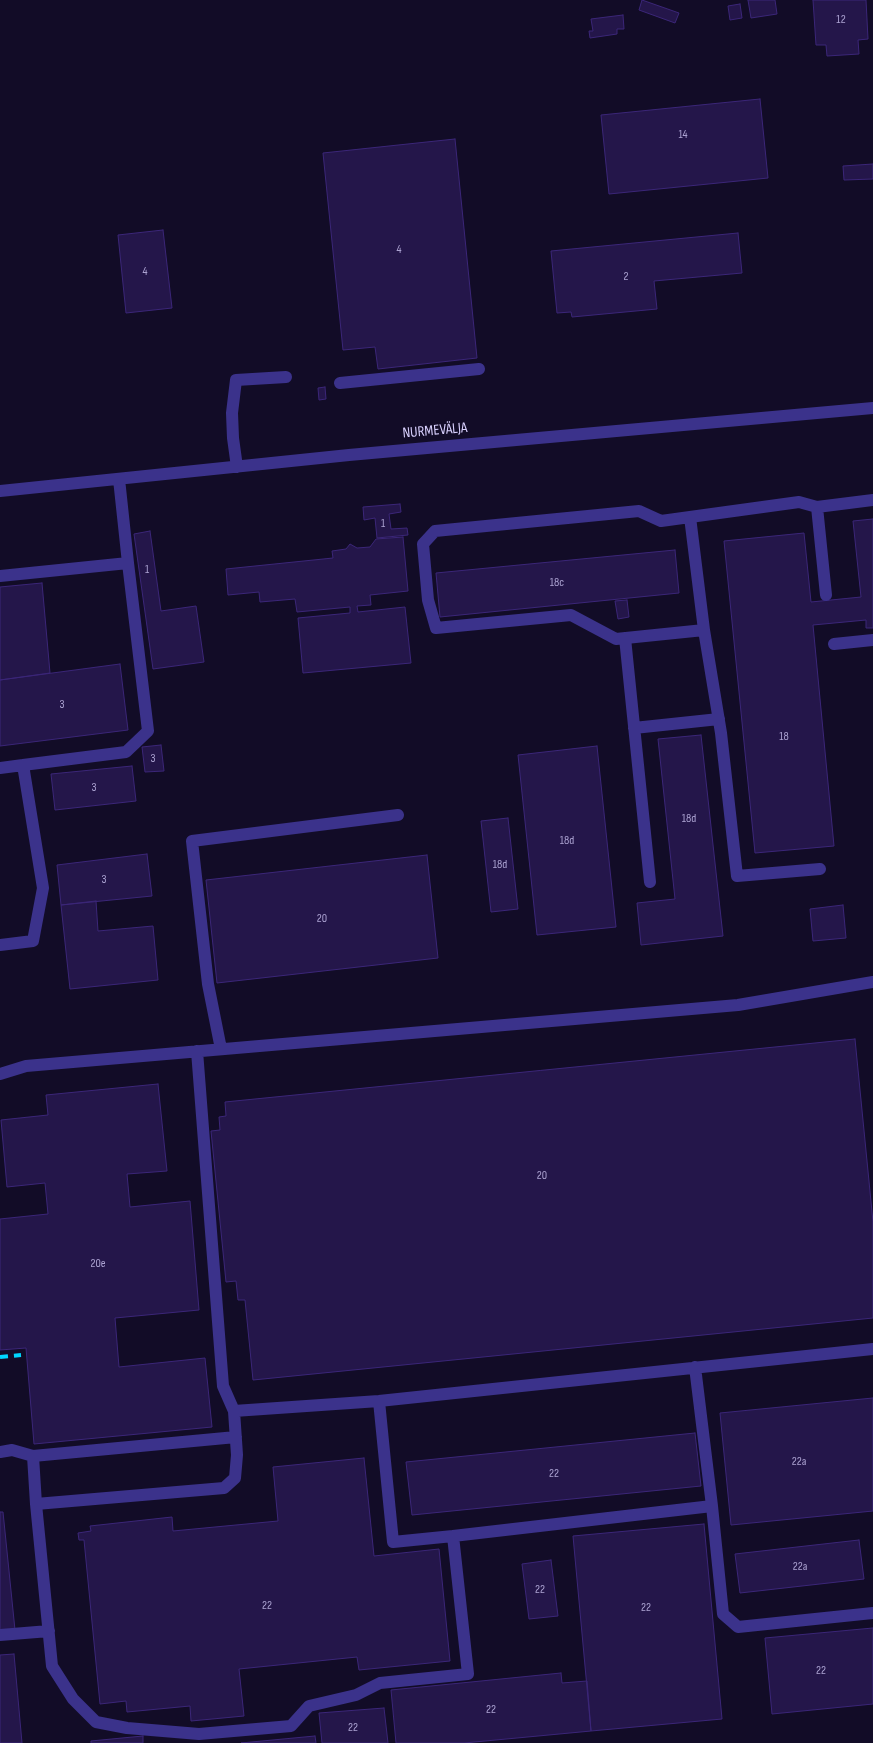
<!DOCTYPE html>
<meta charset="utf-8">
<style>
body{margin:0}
canvas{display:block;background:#120c27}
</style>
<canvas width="873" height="1743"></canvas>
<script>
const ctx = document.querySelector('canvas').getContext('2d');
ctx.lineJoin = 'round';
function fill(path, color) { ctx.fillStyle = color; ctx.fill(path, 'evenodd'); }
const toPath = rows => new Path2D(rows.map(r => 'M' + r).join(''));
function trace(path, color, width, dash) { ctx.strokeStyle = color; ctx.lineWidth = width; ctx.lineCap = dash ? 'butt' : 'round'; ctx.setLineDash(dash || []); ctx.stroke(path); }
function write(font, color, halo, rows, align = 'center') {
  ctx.font = font + ' "Sofia Sans Condensed",sans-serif'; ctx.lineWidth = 5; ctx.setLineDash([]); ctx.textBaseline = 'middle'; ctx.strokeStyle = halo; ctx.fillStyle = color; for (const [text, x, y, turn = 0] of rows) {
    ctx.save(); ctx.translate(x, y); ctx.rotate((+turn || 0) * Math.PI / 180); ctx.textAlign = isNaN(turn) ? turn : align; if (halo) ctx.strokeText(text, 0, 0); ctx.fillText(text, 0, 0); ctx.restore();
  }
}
const building = toPath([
 [642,0,679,13,675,23,639,10,642,0],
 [748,0,775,0,777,14,751,18,748,0],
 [813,0,866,0,868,39,858,40,859,54,827,56,826,45,816,45,813,0],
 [740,4,742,18,730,20,728,6,740,4],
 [623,15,624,29,617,29,617,34,590,38,589,31,593,31,591,19,623,15],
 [760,99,768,178,609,194,601,115,760,99],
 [455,139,477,358,378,369,375,347,343,350,323,153,455,139],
 [873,164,873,179,844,180,843,166,873,164],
 [163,230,172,308,126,313,118,235,163,230],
 [738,233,742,273,654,281,657,309,572,317,571,312,557,313,551,251,738,233],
 [325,387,326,399,319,400,318,388,325,387],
 [400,504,401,512,389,514,391,529,407,528,408,535,377,538,375,518,364,520,363,507,400,504],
 [873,519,873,628,866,628,866,620,813,625,834,846,755,853,724,541,804,533,811,602,861,597,853,521,873,519],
 [150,531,161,611,196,606,204,662,153,669,134,534,150,531],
 [403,537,408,591,370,595,371,605,357,606,358,612,405,607,411,663,303,673,298,618,350,613,350,607,297,612,295,599,260,602,259,592,228,595,226,569,333,558,332,551,346,549,350,544,357,548,370,547,376,539,403,537],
 [675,550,679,593,440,617,436,573,675,550],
 [42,583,50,673,0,680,0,587,42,583],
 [627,600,629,617,618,619,615,601,627,600],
 [120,664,128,730,0,746,0,680,120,664],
 [701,735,723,936,641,945,637,903,675,899,658,739,701,735],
 [161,745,164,771,145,772,142,747,161,745],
 [597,746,616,927,537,935,518,755,597,746],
 [132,766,136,801,55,810,51,774,132,766],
 [508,818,518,909,491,912,481,821,508,818],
 [147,854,152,896,61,905,57,865,147,854],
 [427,855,438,958,217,983,206,880,427,855],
 [96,901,98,931,153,926,158,980,70,989,61,905,96,901],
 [843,905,846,938,813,941,810,909,843,905],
 [855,1039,873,1222,873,1318,253,1380,245,1300,238,1300,236,1281,226,1282,211,1131,220,1130,219,1117,226,1116,225,1102,855,1039],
 [158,1084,167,1171,127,1174,130,1207,190,1201,199,1310,115,1318,119,1367,205,1358,212,1427,34,1444,26,1348,0,1350,0,1219,48,1214,45,1183,7,1187,1,1120,48,1115,46,1095,158,1084],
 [873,1398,873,1511,731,1525,720,1413,873,1398],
 [695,1433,701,1486,412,1515,406,1462,695,1433],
 [364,1458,374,1556,439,1549,450,1661,359,1670,357,1657,239,1669,244,1716,191,1721,190,1706,127,1712,126,1701,100,1704,84,1540,79,1540,78,1533,91,1531,90,1526,172,1517,173,1531,278,1521,273,1467,364,1458],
 [0,1512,3,1512,15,1630,0,1632,0,1512],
 [704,1524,722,1719,591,1731,573,1536,704,1524],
 [859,1540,864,1579,740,1593,735,1554,859,1540],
 [551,1560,558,1616,529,1619,522,1564,551,1560],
 [873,1628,873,1704,772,1714,765,1638,873,1628],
 [14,1654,22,1743,0,1743,0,1655,14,1654],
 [561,1673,562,1683,587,1681,591,1731,464,1743,396,1743,391,1690,561,1673],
 [384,1708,388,1743,322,1743,319,1713,384,1708],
 [143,1736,143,1743,91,1743,91,1741,143,1736],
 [315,1736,316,1743,241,1743,315,1736]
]);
const minor = toPath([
 [340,383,479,369],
 [237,467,233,438,232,413,236,380,286,377],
 [0,491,349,455,873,408],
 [690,517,704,630,616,639,571,615,436,628,428,600,423,544,435,531,639,511,661,521,690,517,799,502,817,507],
 [0,576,128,563,119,479],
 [826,595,817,507,873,500],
 [704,630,721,733,737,876,820,869],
 [625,638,650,882],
 [834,644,873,640],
 [634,728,719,719],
 [0,768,23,765],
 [0,945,33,941,43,888,23,765,126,752,148,731,128,563],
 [221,1049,208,984,192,841,398,815],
 [197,1051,223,1386,234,1411],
 [0,1074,26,1066,738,1005,873,982],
 [695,1367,712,1506],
 [379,1401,393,1542,453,1536,468,1674,380,1683,356,1695,309,1706,291,1726,199,1734,127,1728,96,1722,73,1699,52,1666,36,1504,224,1488,235,1478,237,1455,234,1411,379,1401,873,1349],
 [0,1452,12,1450,33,1456],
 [36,1504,33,1456,236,1437],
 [453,1536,712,1506,723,1614,738,1627,873,1613],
 [0,1635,49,1631]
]);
const rail = toPath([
 [0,1357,21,1355]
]);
const numberNames = [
 ["12",841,20],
 ["14",683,135],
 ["4",399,250],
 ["4",145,272],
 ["2",626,277],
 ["1",383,524],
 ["1",147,570],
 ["18c",557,583],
 ["3",62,705],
 ["18",784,737],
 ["3",153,759],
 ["3",94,788],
 ["18d",689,819],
 ["18d",567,841],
 ["18d",500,865],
 ["3",104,880],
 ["20",322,919],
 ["20",542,1176],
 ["20e",98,1264],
 ["22a",799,1462],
 ["22",554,1474],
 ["22a",800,1567],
 ["22",540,1590],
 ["22",267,1606],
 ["22",646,1608],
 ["22",821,1671],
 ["22",491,1710],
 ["22",353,1728]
];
const streetNames = [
 ["NURMEVÄLJA",435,431,-5]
];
fill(building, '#24164a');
trace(building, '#3b2678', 1);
trace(minor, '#3b328b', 12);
trace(rail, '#00d6fd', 4, [8, 6]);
write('12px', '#aca3d2', null, numberNames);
write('15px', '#dad2ff', '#120c27', streetNames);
</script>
